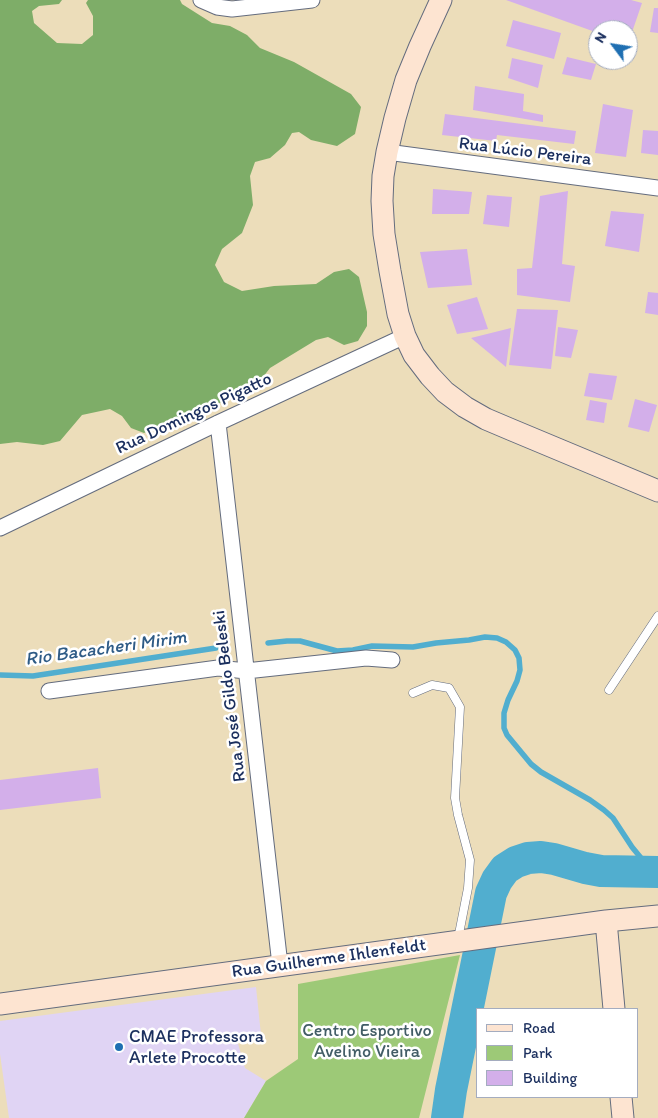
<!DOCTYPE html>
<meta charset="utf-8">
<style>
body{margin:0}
#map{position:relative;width:658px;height:1118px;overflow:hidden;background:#ecddba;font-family:Itim,sans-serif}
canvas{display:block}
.legend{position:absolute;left:476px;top:1008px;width:162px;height:90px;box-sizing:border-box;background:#fff;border:1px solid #a4acbf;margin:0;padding:6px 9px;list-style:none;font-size:15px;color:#1b2f5e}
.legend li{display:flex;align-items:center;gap:10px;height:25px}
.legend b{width:25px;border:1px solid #a4acbf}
.north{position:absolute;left:588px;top:20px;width:50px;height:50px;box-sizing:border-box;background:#fff;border:1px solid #a4acbf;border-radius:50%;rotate:301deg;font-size:14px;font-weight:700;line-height:20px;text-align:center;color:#1b2f5e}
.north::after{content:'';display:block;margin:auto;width:18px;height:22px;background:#1f6fb2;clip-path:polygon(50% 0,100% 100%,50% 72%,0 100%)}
</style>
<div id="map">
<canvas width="658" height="1118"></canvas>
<ul class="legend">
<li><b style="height:6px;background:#fde4d1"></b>Road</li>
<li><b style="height:14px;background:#9dc977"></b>Park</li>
<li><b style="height:14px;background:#d3afea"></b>Building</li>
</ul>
<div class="north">N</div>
</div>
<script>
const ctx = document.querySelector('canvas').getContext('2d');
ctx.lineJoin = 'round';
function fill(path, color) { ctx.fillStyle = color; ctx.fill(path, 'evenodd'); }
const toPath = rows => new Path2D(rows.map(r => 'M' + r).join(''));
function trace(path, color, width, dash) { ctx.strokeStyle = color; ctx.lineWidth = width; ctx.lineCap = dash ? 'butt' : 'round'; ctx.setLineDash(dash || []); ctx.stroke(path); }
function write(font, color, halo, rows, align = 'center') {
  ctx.font = font + ' Itim,sans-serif'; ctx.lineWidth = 5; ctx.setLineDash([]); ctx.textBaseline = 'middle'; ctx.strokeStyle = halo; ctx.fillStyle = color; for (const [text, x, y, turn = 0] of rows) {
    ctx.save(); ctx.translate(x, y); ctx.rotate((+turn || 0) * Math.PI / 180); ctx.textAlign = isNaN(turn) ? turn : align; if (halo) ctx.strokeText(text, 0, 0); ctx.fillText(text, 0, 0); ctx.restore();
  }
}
const built = toPath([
 [256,987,261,1035,237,1040,245,1068,266,1081,244,1118,9,1118,0,1054,0,1021]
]);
const green = toPath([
 [460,955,419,1118,244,1118,266,1081,298,1059,298,984]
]);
const forest = toPath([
 [0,0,62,0,59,4,39,6,32,11,34,23,57,43,82,44,93,35,93,16,86,3,88,0,180,0,182,4,212,23,230,26,247,35,260,48,294,62,351,94,361,107,355,134,337,146,311,140,299,132,292,133,285,145,270,158,255,162,250,176,253,205,242,233,222,249,215,265,224,282,242,291,274,286,316,284,334,272,349,269,359,277,367,312,367,326,358,341,344,345,328,337,316,340,270,368,256,386,207,409,170,421,144,433,131,428,122,416,110,409,82,415,60,441,43,445,17,442,0,444]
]);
const stream = toPath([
 [268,643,287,641,300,641,337,651,353,650,372,646,413,647,436,643,469,640,485,637,497,638,506,642,515,650,519,658,520,670,517,681,508,700,504,713,504,728,507,735,531,764,541,772,590,800,604,810,613,818,632,847,641,858,658,871],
 [0,675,33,676,216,648]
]);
const river = toPath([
 [447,1118,451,1090,491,893,497,880,505,869,516,862,528,858,541,857,554,859,585,868,601,871,658,872]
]);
const building = toPath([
 [506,0,631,0,642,3,628,44,628,30,598,30,598,33],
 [654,8,658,8,658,33,650,32],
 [513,20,561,33,554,59,506,46],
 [567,57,596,64,591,80,562,74],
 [512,58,543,65,538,88,508,78],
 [475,86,524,94,523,111,543,115,543,122,473,110],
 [603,104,633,110,626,157,595,153],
 [445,114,576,131,574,144,497,135,496,141,442,135],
 [643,130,658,131,658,155,641,153],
 [433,189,472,192,469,214,432,214],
 [568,191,562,264,575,266,570,302,517,295,517,269,532,268,540,196],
 [487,195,512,197,509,227,483,224],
 [611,211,644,214,639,252,605,246],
 [467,249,472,285,428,288,420,252],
 [648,292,658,293,658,315,645,313],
 [477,297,488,329,457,334,447,305],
 [517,309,558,310,551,369,509,365],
 [558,327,578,330,571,358,555,356],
 [511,328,506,367,471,338],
 [589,373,617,376,612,400,584,396],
 [635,399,657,405,649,432,628,427],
 [590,400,607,403,604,423,586,420],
 [98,768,101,798,0,810,0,780]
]);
const lane = toPath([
 [609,690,658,616],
 [413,693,432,685,449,688,460,707,455,798,458,815,470,860,468,888,458,939]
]);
const street = toPath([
 [201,0,217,7,232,9,312,0],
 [387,152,658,188],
 [218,423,280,965],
 [0,528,218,423,405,336],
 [49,691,218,668,246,671,366,658,392,660]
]);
const secondary = toPath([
 [441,0,420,46,406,80,395,118,387,152,383,176,382,201,384,234,390,271,398,314,405,336,414,355,430,376,445,392,465,407,486,419,512,430,658,491],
 [606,921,614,1009],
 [0,1004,606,921,658,916],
 [621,1097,623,1118]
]);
const markers = [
 [119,1047,5,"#1f6fb2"]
];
const streetNames = [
 ["Rua Lúcio Pereira",525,152,7],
 ["Rua Domingos Pigatto",194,414,-25],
 ["Rua José Gildo Beleski",230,696,-97],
 ["Rua Guilherme Ihlenfeldt",329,959,-8]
];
const parkNames = [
 ["Centro Esportivo",367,1031],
 ["Avelino Vieira",367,1052]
];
const poiNames = [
 ["CMAE Professora",129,1037],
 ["Arlete Procotte",129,1058]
];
const waterNames = [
 ["Rio Bacacheri Mirim",106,649,-8]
];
fill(built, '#e0d4f4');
fill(green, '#9dc977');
fill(forest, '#7ead68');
trace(stream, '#51aecf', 5.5);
trace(river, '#51aecf', 32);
fill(building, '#d3afea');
trace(lane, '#646c7e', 9);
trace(street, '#646c7e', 17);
trace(secondary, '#646c7e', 23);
trace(lane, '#fff', 8);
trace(street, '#fff', 15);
trace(secondary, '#fde4d1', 21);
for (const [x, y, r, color] of markers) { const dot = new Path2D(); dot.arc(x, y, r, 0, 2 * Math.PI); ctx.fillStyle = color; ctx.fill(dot); trace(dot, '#fff', 2); }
write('18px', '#1b2f5e', '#fff', streetNames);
write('18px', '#425d66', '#fff', parkNames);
write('18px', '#1b2f5e', '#fff', poiNames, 'left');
write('italic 19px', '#2e5b86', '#fff', waterNames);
</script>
